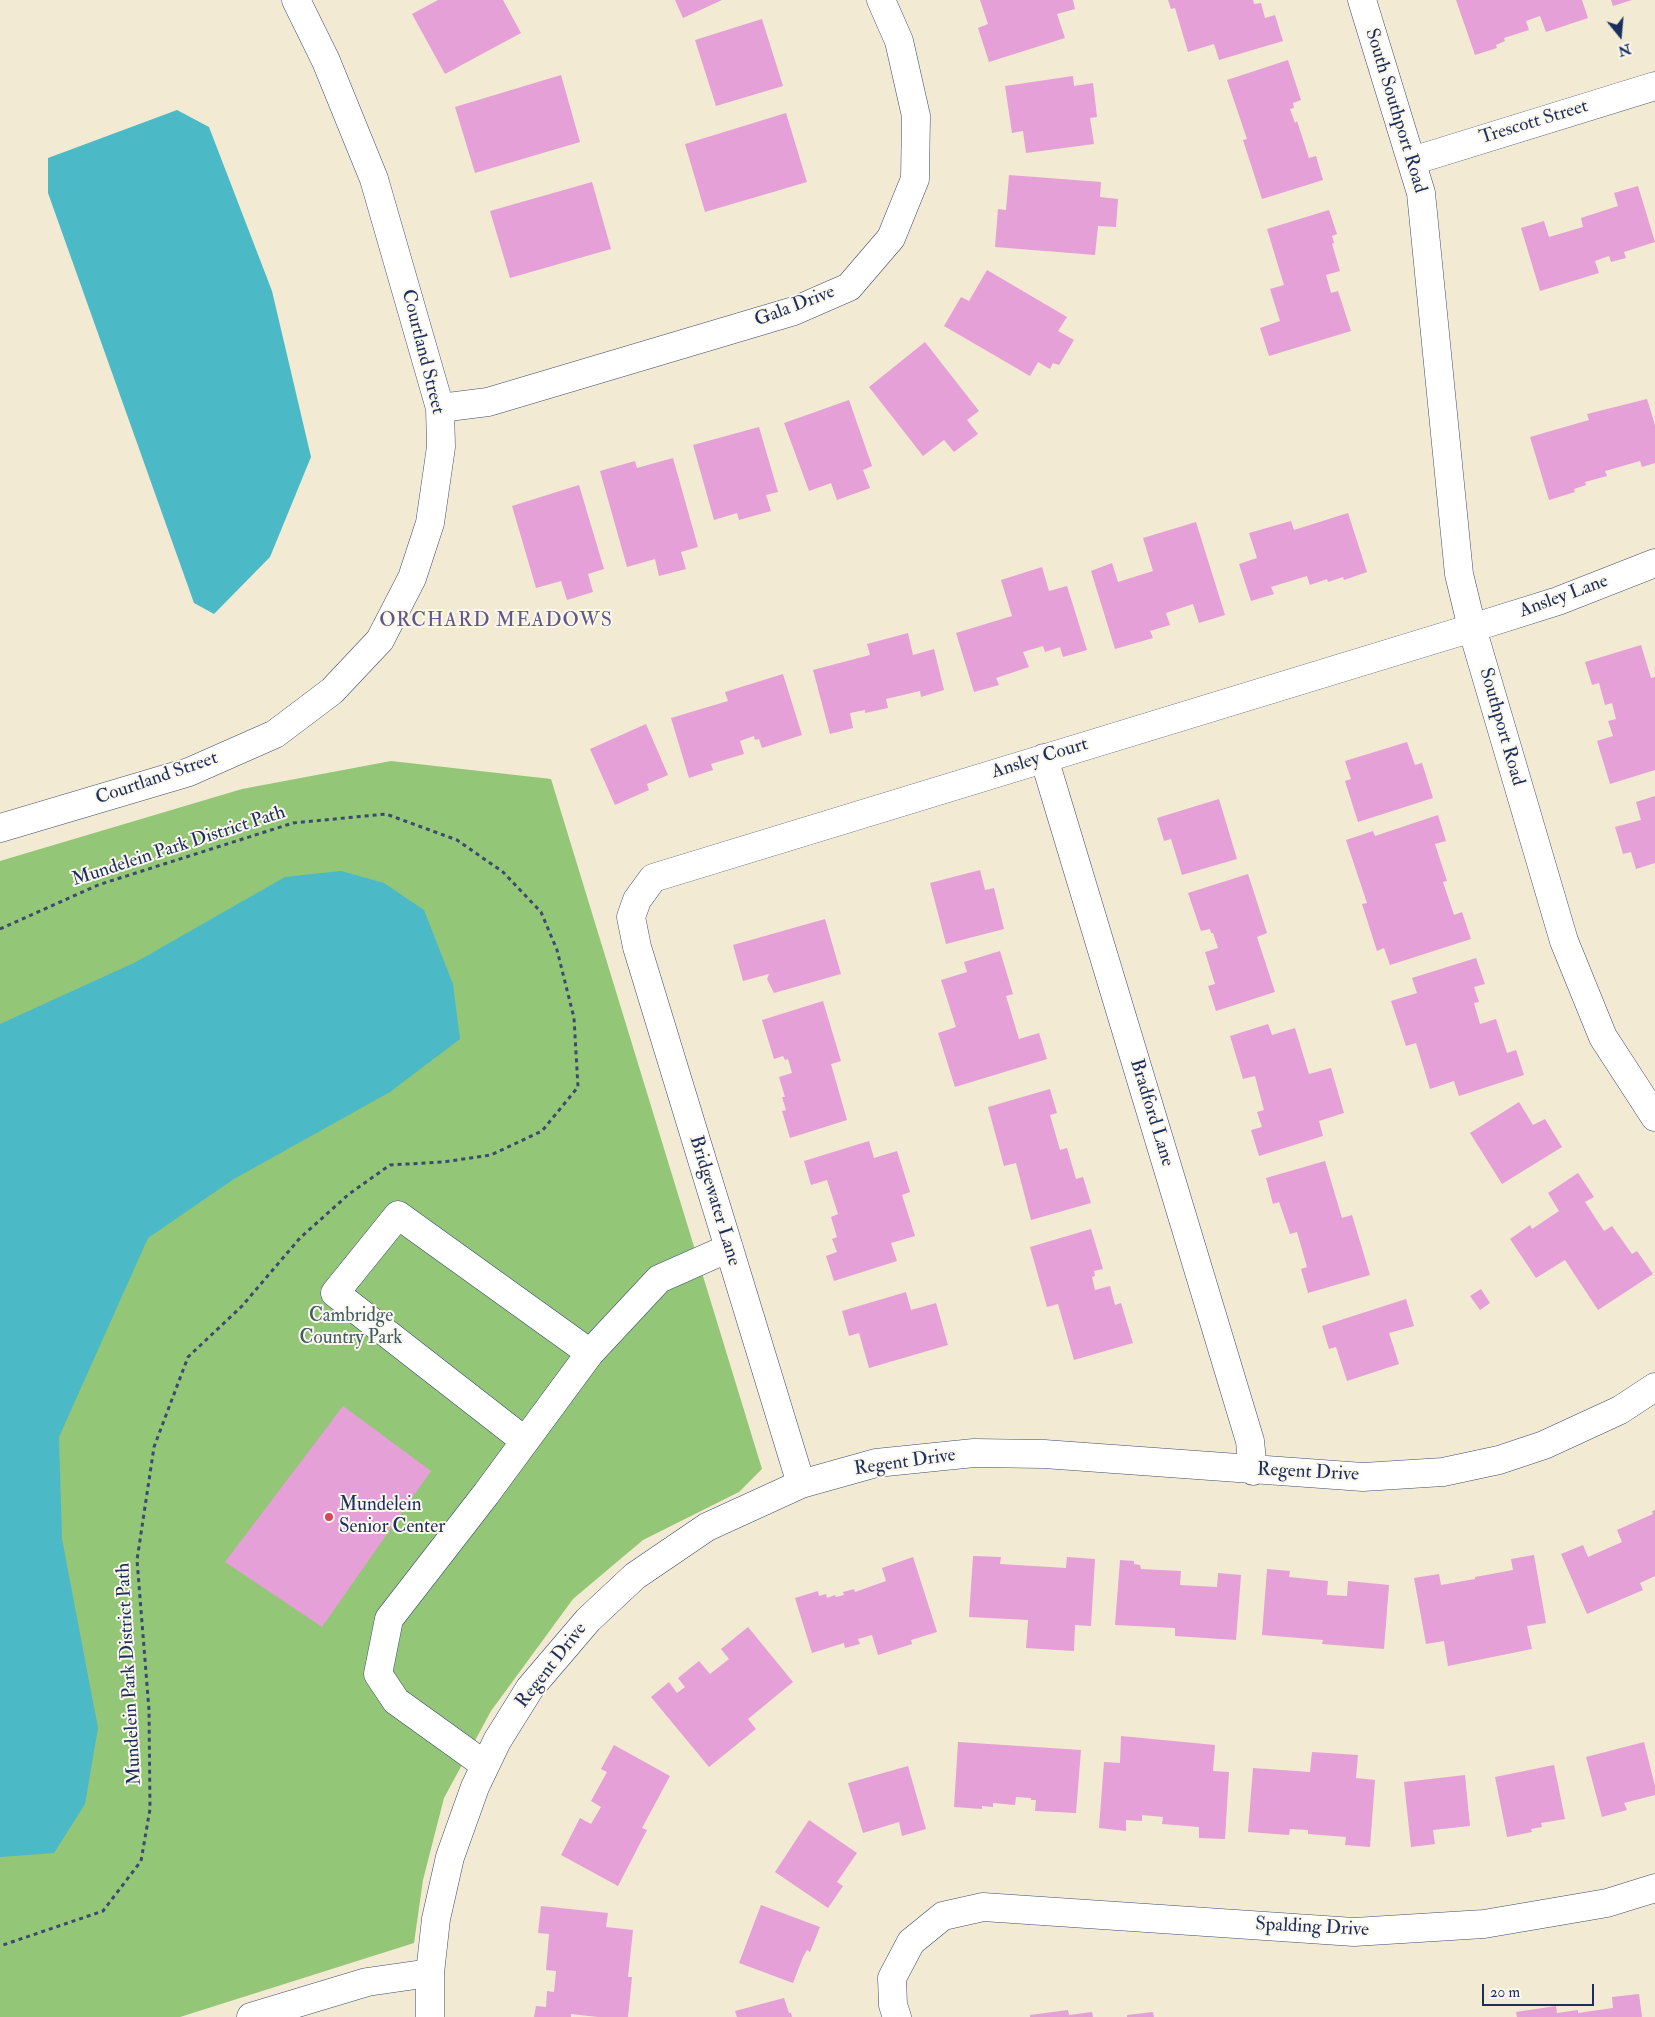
<!DOCTYPE html>
<style>
body{margin:0}
#map{position:relative;width:1655px;height:2017px;overflow:hidden;background:#f3ead3;font-family:"IM FELL Double Pica",serif}
canvas{display:block}
.north{position:absolute;left:1595px;top:10px;width:50px;height:50px;-webkit-text-stroke:4px #fbf7ec;paint-order:stroke;rotate:163deg;font-size:14px;font-weight:700;line-height:20px;text-align:center;color:#1b2f5e}
.north::after{content:'';display:block;margin:auto;width:18px;height:22px;background:#1b2f5e;clip-path:polygon(50% 0,100% 100%,50% 72%,0 100%)}
.scale{position:absolute;left:1482px;top:1984px;width:112px;height:22px;box-sizing:border-box;border:2px solid #1b2f5e;border-top:0;padding-left:6px;font-size:15px;line-height:18px;white-space:nowrap;color:#1b2f5e;-webkit-text-stroke:4px #fbf7ec;paint-order:stroke}
</style>
<div id="map">
<canvas width="1655" height="2017"></canvas>
<div class="north">N</div>
<div class="scale">20 m</div>
</div>
<script>
const ctx = document.querySelector('canvas').getContext('2d');
ctx.lineJoin = 'round';
function fill(path, color) { ctx.fillStyle = color; ctx.fill(path, 'evenodd'); }
const toPath = rows => new Path2D(rows.map(r => 'M' + r).join(''));
function trace(path, color, width, dash) { ctx.strokeStyle = color; ctx.lineWidth = width; ctx.lineCap = dash ? 'butt' : 'round'; ctx.setLineDash(dash || []); ctx.stroke(path); }
function write(font, color, halo, rows, align = 'center') {
  ctx.font = font + ' "IM FELL Double Pica",serif'; ctx.lineWidth = 4; ctx.setLineDash([]); ctx.textBaseline = 'middle'; ctx.strokeStyle = halo; ctx.fillStyle = color; for (const [text, x, y, turn = 0] of rows) {
    ctx.save(); ctx.translate(x, y); ctx.rotate((+turn || 0) * Math.PI / 180); ctx.textAlign = isNaN(turn) ? turn : align; if (halo) ctx.strokeText(text, 0, 0); ctx.fillText(text, 0, 0); ctx.restore();
  }
}
const green = toPath([
 [391,761,551,779,762,1469,739,1492,643,1540,573,1599,491,1711,444,1798,423,1880,414,1943,180,2017,0,2017,0,861,242,789]
]);
const water = toPath([
 [177,110,209,127,272,291,311,457,270,557,214,614,194,603,48,193,48,158],
 [341,871,384,883,424,910,453,984,460,1039,390,1092,234,1179,148,1238,59,1437,62,1539,98,1728,85,1804,54,1853,0,1857,0,1024,136,962,285,877]
]);
const building = toPath([
 [438,0,503,0,521,33,445,74,412,14],
 [675,0,722,0,683,18],
 [980,0,1073,0,1075,9,1057,14,1065,38,989,62,978,28,988,24],
 [1168,0,1253,0,1254,4,1261,3,1265,18,1275,15,1283,41,1219,60,1214,44,1188,52,1175,8,1171,9],
 [1456,0,1582,0,1588,18,1546,32,1540,16,1526,21,1529,30,1504,38,1505,41,1496,45,1497,48,1475,55],
 [1611,0,1632,0,1613,6],
 [762,19,783,86,716,106,695,40],
 [1288,60,1301,100,1293,103,1294,108,1290,109,1295,123,1297,121,1309,158,1316,156,1323,180,1262,199,1243,140,1247,139,1227,80],
 [561,75,580,142,475,173,455,107],
 [1073,76,1074,86,1093,83,1097,117,1090,118,1094,144,1026,153,1023,131,1012,133,1005,86],
 [786,113,807,182,705,212,685,144],
 [1009,175,1101,182,1100,197,1118,199,1116,227,1098,226,1095,255,995,247,998,209,1006,210],
 [592,182,611,249,510,278,490,211],
 [1638,186,1655,242,1624,252,1626,258,1611,262,1609,256,1595,261,1599,273,1540,291,1521,228,1544,221,1549,237,1583,227,1581,218,1618,206,1614,193],
 [1329,210,1337,234,1332,236,1334,243,1332,244,1340,271,1326,275,1331,293,1338,291,1351,331,1269,356,1260,328,1280,321,1270,289,1284,285,1267,229],
 [987,270,1067,317,1058,331,1074,340,1059,365,1053,363,1050,369,1038,362,1030,376,944,326,961,297,969,301],
 [925,342,979,411,967,420,978,434,954,452,944,440,923,456,869,387],
 [1647,399,1655,425,1655,463,1642,467,1640,461,1605,471,1607,476,1585,482,1586,485,1574,489,1575,492,1549,500,1530,437,1589,420,1587,414],
 [849,400,872,466,863,470,870,488,837,500,831,483,809,491,784,423],
 [759,427,778,492,766,495,771,511,739,520,737,513,714,520,693,445],
 [673,458,698,547,681,552,686,569,659,576,655,559,627,567,600,471,635,461,637,468],
 [579,485,604,569,588,574,593,592,567,600,561,581,536,588,512,506],
 [1348,513,1367,572,1344,580,1343,577,1328,582,1327,579,1310,585,1307,576,1271,587,1274,594,1251,601,1239,564,1257,558,1249,533,1291,521,1294,530],
 [1196,522,1225,615,1199,623,1193,604,1166,613,1170,625,1150,631,1153,638,1115,649,1091,571,1112,563,1118,582,1153,571,1143,538],
 [1042,567,1049,591,1067,586,1087,650,1063,657,1060,647,1045,652,1043,646,1023,652,1029,667,996,678,999,685,974,692,956,633,1012,616,1001,580],
 [908,633,913,655,934,649,944,690,921,697,920,691,886,699,888,708,865,713,865,710,850,713,853,728,830,734,813,670,870,655,867,644],
 [1641,645,1651,678,1655,677,1655,770,1610,784,1597,741,1613,736,1608,721,1616,719,1612,703,1605,705,1599,683,1592,685,1585,662],
 [783,674,802,735,762,748,759,739,755,740,754,736,740,741,744,754,711,764,713,770,689,778,671,718,728,701,725,692],
 [646,724,668,775,647,784,649,790,615,805,590,749],
 [1407,742,1415,765,1422,763,1433,798,1358,822,1345,781,1351,779,1345,761],
 [1655,796,1655,863,1636,869,1631,852,1623,854,1615,827,1641,820,1636,802],
 [1219,799,1237,859,1182,875,1171,839,1164,841,1157,818],
 [1438,815,1446,841,1435,844,1447,881,1443,882,1454,915,1462,912,1471,939,1390,965,1384,948,1377,951,1362,904,1367,903,1346,840,1373,831,1375,836],
 [980,870,985,890,994,888,1004,929,946,944,930,883],
 [1248,874,1267,933,1257,937,1275,992,1216,1011,1208,986,1215,984,1205,952,1218,948,1213,933,1211,933,1210,929,1201,931,1188,893],
 [825,919,841,974,774,993,767,979,769,974,743,981,733,945],
 [1000,951,1013,994,1006,996,1019,1039,1039,1033,1047,1059,955,1087,938,1033,956,1027,941,980,967,972,964,962],
 [1476,958,1485,984,1474,987,1479,1002,1474,1003,1480,1024,1496,1019,1507,1053,1516,1050,1524,1075,1459,1096,1454,1081,1430,1089,1416,1043,1406,1046,1391,1001,1417,993,1412,978],
 [823,1001,841,1061,831,1064,847,1120,790,1138,782,1111,786,1110,782,1097,785,1097,779,1077,792,1073,788,1059,785,1060,783,1056,774,1059,762,1020],
 [1268,1024,1272,1035,1295,1028,1309,1074,1331,1068,1344,1113,1319,1121,1323,1136,1259,1156,1251,1130,1262,1127,1257,1112,1264,1110,1255,1076,1243,1079,1230,1036],
 [1050,1089,1057,1113,1050,1115,1060,1150,1067,1148,1076,1179,1083,1177,1091,1203,1031,1220,1016,1163,1004,1166,988,1107],
 [1519,1102,1533,1125,1545,1119,1562,1147,1502,1184,1470,1133],
 [869,1141,874,1158,897,1151,910,1192,902,1195,915,1236,891,1243,897,1261,834,1281,826,1256,837,1252,832,1239,837,1237,831,1217,838,1214,827,1180,811,1185,804,1161],
 [1325,1161,1342,1218,1352,1215,1370,1275,1308,1293,1301,1269,1307,1267,1297,1232,1290,1234,1279,1202,1273,1204,1266,1178],
 [1578,1173,1594,1197,1585,1202,1604,1231,1612,1226,1632,1254,1637,1251,1653,1274,1598,1310,1565,1260,1536,1278,1510,1239,1530,1225,1532,1229,1559,1211,1548,1193],
 [1091,1229,1103,1269,1094,1271,1095,1276,1092,1277,1095,1290,1110,1286,1115,1305,1121,1303,1133,1343,1074,1360,1058,1304,1047,1307,1030,1247],
 [1481,1289,1490,1303,1480,1310,1470,1296],
 [906,1292,911,1310,936,1303,948,1345,869,1368,859,1333,849,1336,842,1311],
 [1406,1299,1414,1326,1389,1333,1399,1364,1347,1381,1336,1347,1329,1349,1322,1326],
 [343,1406,431,1471,322,1627,225,1562],
 [1655,1510,1655,1576,1640,1583,1643,1590,1587,1614,1561,1554,1583,1545,1588,1557,1622,1542,1617,1530,1653,1514,1652,1511],
 [1534,1555,1546,1623,1527,1626,1532,1649,1448,1666,1444,1641,1426,1644,1414,1578,1439,1574,1441,1585,1475,1579,1475,1577,1513,1570,1511,1559],
 [973,1556,1001,1557,1000,1564,1066,1568,1067,1557,1095,1559,1091,1626,1075,1625,1074,1651,1026,1648,1028,1620,969,1617],
 [913,1557,937,1632,911,1640,912,1644,878,1655,872,1635,858,1639,860,1644,845,1648,844,1643,812,1653,795,1598,818,1591,819,1596,826,1594,827,1598,835,1595,836,1597,844,1595,843,1592,854,1589,855,1592,886,1581,882,1568],
 [1120,1560,1134,1561,1134,1564,1140,1565,1141,1569,1181,1571,1180,1585,1217,1587,1218,1573,1241,1575,1236,1640,1175,1636,1175,1628,1115,1625],
 [1267,1569,1290,1571,1289,1577,1328,1581,1327,1595,1347,1596,1348,1581,1389,1585,1384,1649,1322,1644,1323,1640,1262,1635],
 [748,1627,793,1682,748,1719,756,1729,709,1767,651,1697,669,1682,677,1693,685,1687,678,1678,699,1661,710,1674,729,1659,721,1649],
 [1121,1736,1215,1745,1213,1771,1229,1772,1225,1839,1199,1838,1199,1827,1162,1824,1163,1817,1142,1815,1142,1821,1126,1820,1126,1831,1099,1828,1104,1762,1120,1763],
 [958,1742,1081,1750,1076,1813,1035,1811,1036,1800,1031,1800,1031,1798,1016,1797,1015,1805,993,1803,993,1807,982,1806,982,1809,954,1807],
 [1644,1742,1655,1786,1655,1795,1624,1803,1627,1810,1602,1817,1586,1757],
 [614,1745,670,1776,642,1828,647,1830,618,1886,561,1855,580,1818,591,1824,601,1807,591,1801,607,1772,601,1769],
 [1312,1752,1358,1755,1356,1778,1375,1780,1370,1847,1345,1845,1346,1837,1308,1834,1308,1830,1290,1829,1289,1835,1248,1832,1253,1768,1310,1772],
 [1554,1765,1565,1819,1541,1823,1542,1827,1531,1829,1532,1832,1507,1837,1495,1777],
 [908,1766,926,1829,902,1836,899,1822,863,1833,848,1783],
 [1465,1775,1470,1826,1433,1830,1435,1844,1411,1847,1404,1782],
 [809,1820,857,1853,837,1882,843,1886,828,1908,775,1872],
 [761,1905,820,1927,810,1952,807,1950,803,1957,793,1983,739,1963],
 [541,1906,608,1913,606,1927,633,1930,628,1977,632,1977,628,2017,598,2017,571,2014,571,2017,534,2017,536,2006,546,2007,547,1991,554,1992,556,1971,546,1970,549,1934,538,1933],
 [1639,1994,1642,2017,1517,2017,1516,2012,1556,2006,1557,2013,1578,2010,1578,2013,1613,2008,1612,1997],
 [784,1998,789,2013,791,2013,792,2017,737,2017,735,2011],
 [1068,2010,1069,2015,1092,2012,1093,2017,1030,2017,1030,2015],
 [1153,2012,1154,2017,1127,2017,1127,2015]
]);
const path = toPath([
 [0,929,98,885,293,823,386,814,457,840,503,872,541,912,557,950,574,1018,578,1087,542,1131,491,1155,443,1162,390,1165,349,1194,300,1238,242,1306,188,1357,154,1447,137,1560,149,1710,150,1809,141,1861,103,1911,0,1946]
]);
const minor = toPath([
 [1362,0,1421,193,1459,574,1472,628,1564,941,1603,1037,1655,1117],
 [1412,161,1655,86],
 [440,408,488,402,794,311,849,287,891,238,915,179,916,116,899,41,881,0],
 [1044,758,1250,1441,1253,1471],
 [0,828,189,772,275,734,332,691,380,640,412,578,430,523,441,447,440,408,374,179,326,61,296,0],
 [525,1441,335,1293,398,1215,590,1353],
 [801,1484,637,947,631,917,637,900,653,878,1472,628,1558,601,1655,563],
 [485,1765,396,1701,378,1674,389,1619,486,1494,590,1353,659,1279,729,1248],
 [251,2017,367,1982,430,1973],
 [430,2017,430,1973,436,1919,450,1857,475,1787,497,1741,530,1688,588,1620,635,1576,707,1527,801,1484,876,1463,974,1453,1044,1454,1363,1477,1443,1472,1499,1460,1544,1445,1620,1410,1655,1387],
 [897,2017,893,2005,892,1978,911,1942,943,1916,983,1907,1354,1932,1484,1924,1607,1903,1655,1888]
]);
const markers = [
 [329,1517,5,"#d1495b"]
];
const streetNames = [
 ["South Southport Road",1395,111,73],
 ["Trescott Street",1534,123,-17],
 ["Gala Drive",795,307,-21],
 ["Courtland Street",422,352,76],
 ["Ansley Lane",1564,597,-20],
 ["Southport Road",1501,727,74],
 ["Ansley Court",1040,759,-17],
 ["Courtland Street",157,779,-19],
 ["Mundelein Park District Path",179,847,-18],
 ["Bradford Lane",1151,1113,73],
 ["Bridgewater Lane",714,1201,73],
 ["Regent Drive",905,1463,-8],
 ["Regent Drive",1308,1473,3],
 ["Regent Drive",552,1666,-52],
 ["Mundelein Park District Path",130,1674,-93],
 ["Spalding Drive",1312,1928,3]
];
const parkNames = [
 ["Cambridge",351,1317],
 ["Country Park",351,1339]
];
const poiNames = [
 ["Mundelein",339,1506],
 ["Senior Center",339,1528]
];
const neighbourhoodNames = [
 ["ORCHARD MEADOWS",496,622]
];
fill(green, '#93c677');
fill(water, '#4cb9c7');
fill(building, '#e4a0d7');
trace(minor, '#3b4b70', 29);
trace(path, '#3b4b70', 3, [4, 4]);
trace(minor, '#fff', 28);
for (const [x, y, r, color] of markers) { const dot = new Path2D(); dot.arc(x, y, r, 0, 2 * Math.PI); ctx.fillStyle = color; ctx.fill(dot); trace(dot, '#fbf7ec', 2); }
write('19px', '#1b2f5e', '#fbf7ec', streetNames);
write('19px', '#3f5c66', '#fbf7ec', parkNames);
write('19px', '#1b2f5e', '#fbf7ec', poiNames, 'left');
ctx.letterSpacing = '1px';
write('20px', '#615788', '#fbf7ec', neighbourhoodNames);
ctx.letterSpacing = '0px';
</script>
